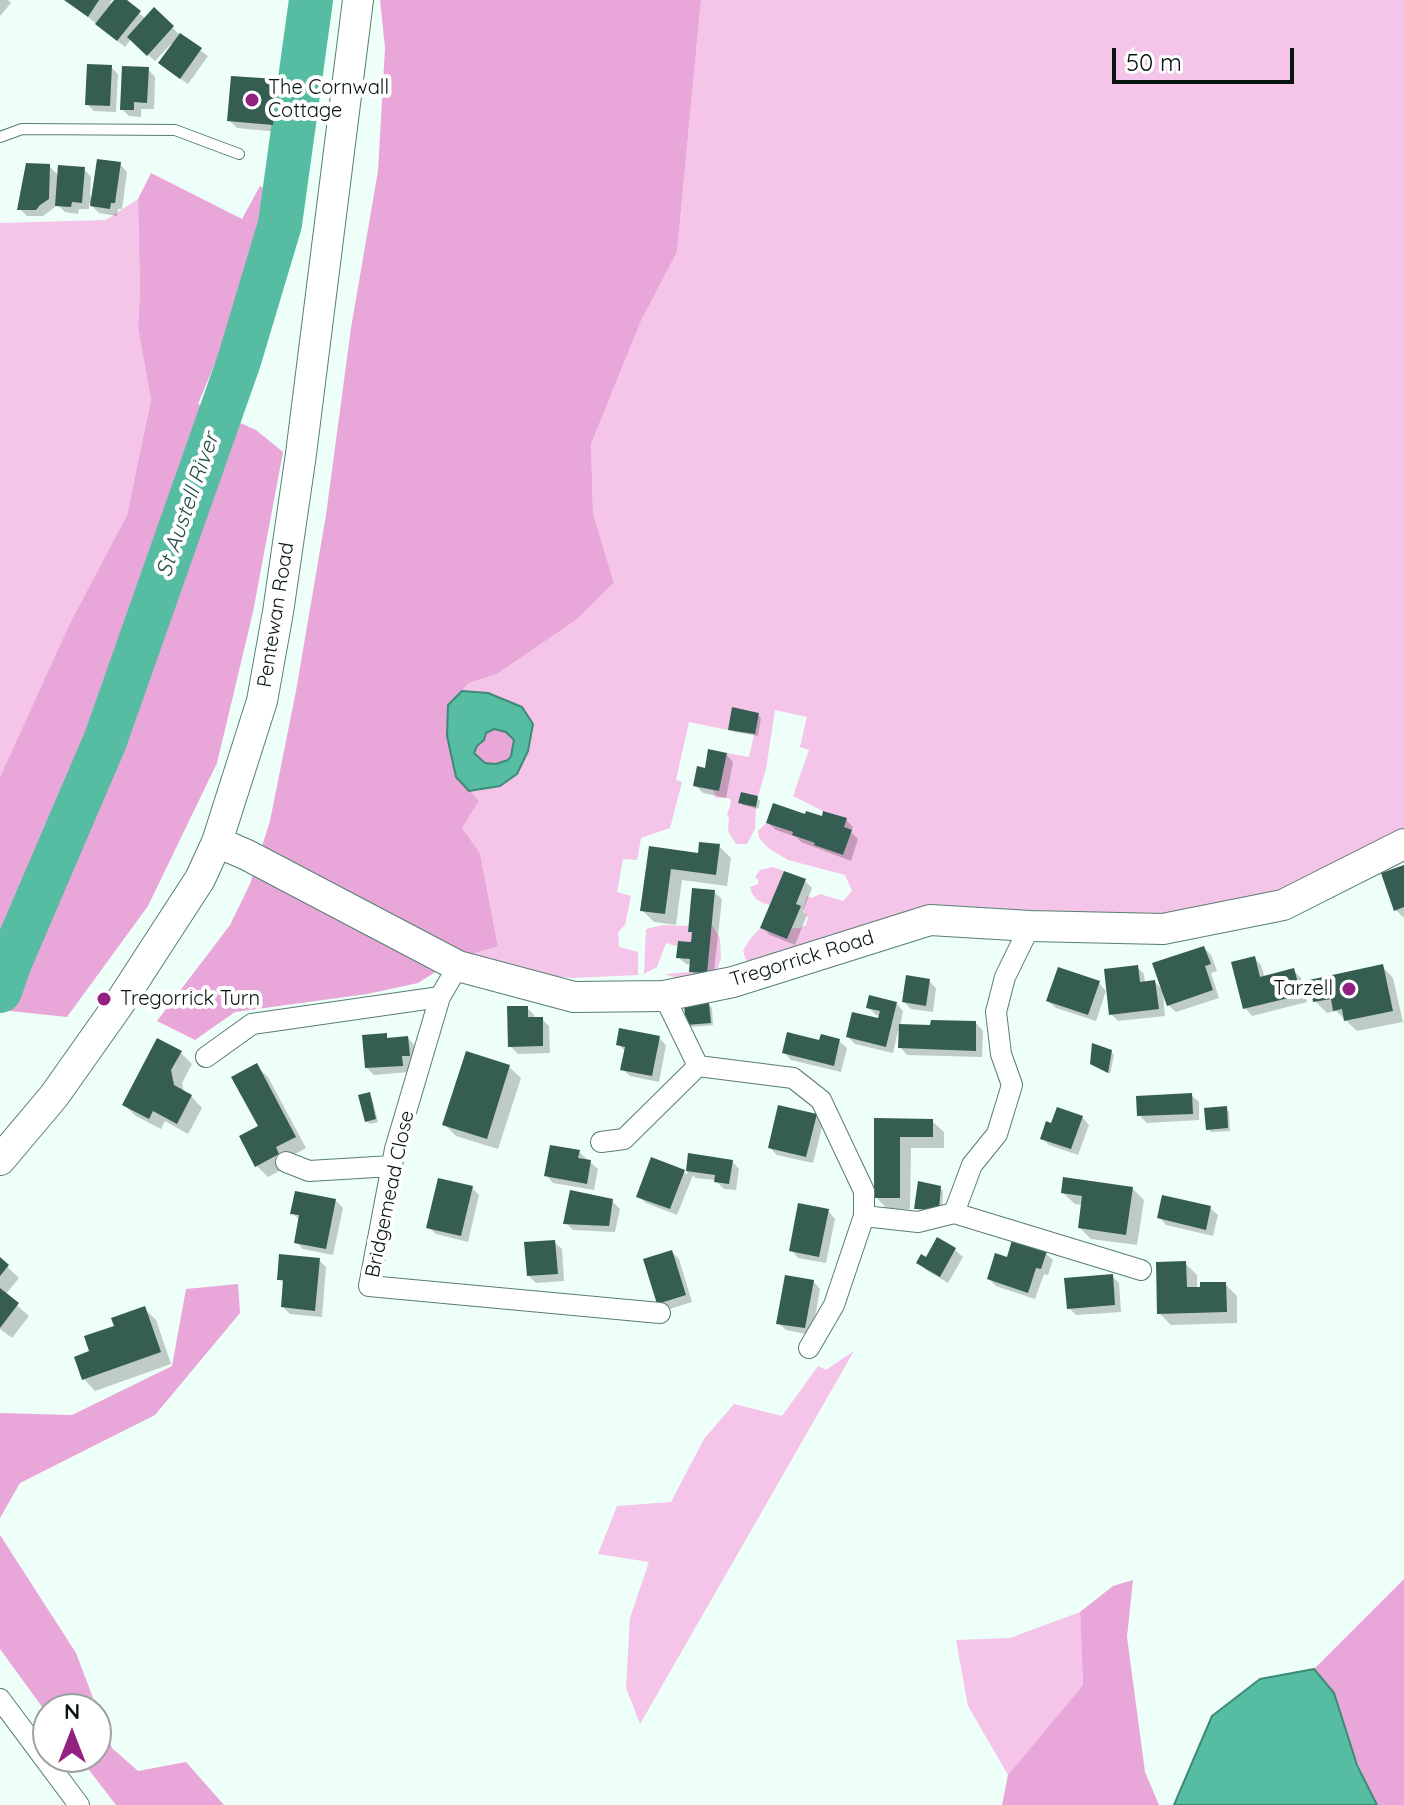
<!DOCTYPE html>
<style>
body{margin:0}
#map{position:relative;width:1404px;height:1805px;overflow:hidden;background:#eefef9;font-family:Quicksand,sans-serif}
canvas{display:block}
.north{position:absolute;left:32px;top:1693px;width:80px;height:80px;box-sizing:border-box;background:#fff;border:2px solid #9ba1a0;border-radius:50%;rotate:0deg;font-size:22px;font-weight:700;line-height:32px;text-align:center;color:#061511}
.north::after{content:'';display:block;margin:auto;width:28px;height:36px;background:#922181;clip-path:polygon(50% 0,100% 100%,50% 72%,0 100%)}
.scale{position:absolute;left:1112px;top:48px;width:182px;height:36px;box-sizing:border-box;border:4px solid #061511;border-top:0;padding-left:10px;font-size:24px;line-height:28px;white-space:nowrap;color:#061511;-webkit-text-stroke:6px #fff;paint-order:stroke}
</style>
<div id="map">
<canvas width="1404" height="1805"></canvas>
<div class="north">N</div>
<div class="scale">50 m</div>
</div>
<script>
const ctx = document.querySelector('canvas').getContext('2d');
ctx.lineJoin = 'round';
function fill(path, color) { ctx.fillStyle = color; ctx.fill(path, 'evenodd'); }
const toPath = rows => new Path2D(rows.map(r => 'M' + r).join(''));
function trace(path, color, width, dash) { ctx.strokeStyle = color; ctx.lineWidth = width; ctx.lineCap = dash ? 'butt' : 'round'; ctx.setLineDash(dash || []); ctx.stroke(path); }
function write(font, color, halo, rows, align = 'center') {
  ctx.font = font + ' Quicksand,sans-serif'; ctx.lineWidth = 8; ctx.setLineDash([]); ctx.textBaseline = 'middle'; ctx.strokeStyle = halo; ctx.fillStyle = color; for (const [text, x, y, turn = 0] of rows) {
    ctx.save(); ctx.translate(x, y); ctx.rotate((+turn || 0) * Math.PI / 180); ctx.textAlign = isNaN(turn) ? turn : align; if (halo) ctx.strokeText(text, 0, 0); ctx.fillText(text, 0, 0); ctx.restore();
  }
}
const green = toPath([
 [701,0,1404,0,1404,834,1297,889,1158,921,938,910,751,964,746,960,743,951,750,939,760,928,787,939,792,928,800,928,806,925,808,918,803,909,807,896,812,898,820,894,843,901,852,891,845,875,788,860,768,848,759,838,758,831,766,823,793,832,792,835,815,843,815,845,843,855,852,830,844,827,846,818,823,811,793,796,809,750,800,747,807,717,775,710,766,769,758,796,741,792,738,802,756,807,755,829,747,844,736,844,728,831,729,818,727,814,730,807,731,800,728,798,716,798,713,790,719,791,727,753,749,757,759,713,733,708,728,730,689,722,676,780,682,782,670,828,641,838,637,860,623,859,617,892,631,896,625,925,618,932,619,947,638,952,638,975,572,978,513,972,458,958,498,945,480,853,462,828,479,801,469,791,479,791,533,725,522,707,488,693,462,691,469,683,497,674,576,620,614,583,593,513,591,444,641,321,677,252],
 [138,199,140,290,138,328,151,398,127,515,70,623,0,777,0,223,106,220],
 [773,867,784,871,770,905,763,903,756,899,752,893,750,887,758,884,758,880,755,877,760,870],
 [711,923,720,938,721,958,717,971,680,980,665,974,689,972,706,973],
 [663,925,688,926,688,932,692,932,691,942,678,941,677,946,666,943,657,967,644,974,646,929],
 [854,1351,640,1724,626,1688,630,1618,649,1562,598,1554,617,1506,671,1502,704,1439,734,1404,782,1416,818,1366,826,1370],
 [1080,1612,1083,1685,1008,1775,968,1706,956,1640,1010,1638]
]);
const forest = toPath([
 [380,0,701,0,677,252,641,321,591,444,593,513,614,583,576,620,497,674,469,683,448,706,456,777,479,801,462,828,480,853,498,946,458,958,418,983,367,994,235,1012,195,1040,157,1021,230,925,250,884,270,821,296,691,326,515,351,328,378,171,385,48],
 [151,173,242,219,260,186,273,195,253,272,198,404,256,430,283,452,253,612,217,763,148,906,67,1017,0,1010,0,777,70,623,127,515,151,399,138,328,140,290,138,199],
 [494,728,506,732,514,740,512,756,508,760,496,764,485,763,474,753,477,746,486,733],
 [238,1284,240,1313,155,1415,20,1483,0,1518,0,1413,72,1415,172,1366,186,1289],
 [0,1535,76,1653,112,1748,138,1771,186,1762,224,1805,116,1805,79,1757,96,1757,96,1709,48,1709,48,1715,0,1649],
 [1404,1579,1404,1805,1377,1805,1314,1669],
 [1133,1580,1127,1637,1145,1772,1159,1805,1002,1805,1008,1775,1083,1685,1080,1612,1113,1586]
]);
const water = toPath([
 [462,691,488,693,522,707,533,724,528,751,517,774,500,786,469,791,456,777,447,736,448,705,462,691],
 [494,729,506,732,514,740,511,756,508,760,496,764,485,763,474,753,477,746,484,740,486,733,494,729],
 [1314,1669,1334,1693,1357,1765,1377,1805,1174,1805,1212,1716,1260,1679,1314,1669]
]);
const shadow = toPath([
 [0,0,8,0,11,3,0,16],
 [67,0,112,0,110,3,113,5,117,0,123,0,146,19,154,10,181,36,208,56,188,84,168,70,174,45,171,44,155,61,131,39,125,47],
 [111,67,118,74,116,112,94,111,87,104],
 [148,69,155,77,154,109,141,109,141,117,129,116,122,109],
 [276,81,283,89,280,132,237,128,229,120],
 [120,164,127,172,122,209,118,209,117,216,99,213,89,203,89,209,79,209,78,214,65,212,56,203,55,207,43,216,27,216,20,209,49,166,60,177,84,169,91,177,90,196,93,197],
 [758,715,761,718,758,736,734,732,730,729],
 [726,754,733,762,726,798,703,793,695,785,706,770],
 [757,798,760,801,758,809,743,805,740,802],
 [807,816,846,820,853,827,851,832,858,839,851,861,801,842,796,837,776,830,768,823],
 [719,846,731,858,727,886,682,880,676,925,654,922,642,910,651,848,700,855],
 [1404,867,1404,917,1403,917,1396,910],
 [805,881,812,888,803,911,807,915,795,945,770,935,763,928],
 [714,892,722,899,713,980,698,978,691,971,691,965,686,964,678,957,693,945,694,935,690,931],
 [1204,948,1211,955,1217,971,1211,973,1219,998,1176,1012,1168,1005,1164,993,1163,994,1165,1016,1118,1021,1111,1014,1137,967,1144,974,1145,983,1155,982,1164,991],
 [1254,958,1261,965,1265,978,1293,970,1301,978,1307,1002,1252,1016,1245,1008],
 [1382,966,1393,978,1403,1022,1357,1031,1336,1011,1327,1013,1315,1001],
 [929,981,936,988,933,1012,911,1009,904,1002],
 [1099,983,1106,991,1096,1021,1056,1008,1048,1001],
 [896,1003,903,1011,900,1026,976,1023,983,1031,982,1057,907,1055,900,1047,900,1032,898,1031,893,1053,855,1044,848,1037,880,1020,881,1016,876,1015,868,1007],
 [709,1005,712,1008,713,1025,691,1027,688,1024],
 [527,1008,534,1015,535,1019,542,1019,549,1026,550,1053,518,1054,510,1046],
 [386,1036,390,1040,408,1038,415,1046,416,1063,409,1063,409,1072,374,1075,367,1068],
 [659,1038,666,1045,659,1082,630,1076,622,1069,626,1052,618,1044],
 [839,1041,847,1048,841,1072,791,1060,784,1052,820,1043],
 [180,1052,192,1064,182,1083,184,1093,191,1096,202,1108,188,1134,165,1121,161,1129,136,1116,124,1105],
 [1111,1052,1114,1055,1110,1074,1092,1064],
 [256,1066,268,1077,306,1148,286,1159,289,1166,268,1177,257,1166,261,1127],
 [509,1067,521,1078,498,1149,456,1136,444,1124],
 [369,1094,372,1098,378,1122,370,1124,367,1121],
 [1191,1095,1199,1102,1199,1120,1147,1123,1139,1115],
 [1226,1108,1229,1112,1230,1131,1211,1132,1208,1129],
 [816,1115,823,1123,813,1163,777,1155,770,1148],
 [1082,1117,1089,1125,1078,1155,1049,1145,1042,1138],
 [876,1120,932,1121,944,1132,944,1148,911,1148,910,1209,887,1209,876,1197],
 [579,1152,598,1169,594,1190,553,1183,546,1175],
 [690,1156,732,1161,739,1169,736,1190,724,1189,715,1180,695,1178,693,1175,677,1215,646,1203,638,1196,684,1172,687,1175],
 [472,1188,479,1195,468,1242,436,1234,428,1227],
 [940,1188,943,1191,942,1211,920,1211,917,1208],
 [1132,1188,1144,1200,1137,1245,1091,1239,1080,1228,1083,1205,1075,1204,1063,1193],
 [335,1200,343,1208,333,1255,303,1249,296,1242,300,1220,292,1213],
 [612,1201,620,1209,615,1232,573,1230,566,1223],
 [1210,1208,1218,1215,1213,1236,1166,1225,1159,1217],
 [828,1211,835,1219,826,1263,798,1258,791,1250],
 [938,1240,955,1250,963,1257,948,1283,926,1270,918,1262,926,1260],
 [554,1242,562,1249,564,1281,536,1283,529,1276],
 [672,1252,679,1259,692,1302,666,1310,658,1303],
 [1045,1253,1053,1260,1048,1275,1044,1274,1035,1299,996,1286,989,1279,1008,1259],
 [0,1260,19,1278,5,1295,29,1316,12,1338,0,1329],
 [319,1260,326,1267,322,1317,290,1314,283,1307,285,1285,279,1279],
 [1186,1264,1197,1275,1197,1289,1225,1284,1237,1296,1237,1323,1171,1325,1159,1313],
 [1112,1276,1119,1283,1121,1312,1076,1315,1069,1308],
 [813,1281,820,1289,812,1335,786,1330,778,1323],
 [144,1308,156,1320,171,1364,95,1391,84,1379,92,1353,116,1327]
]);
const river = toPath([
 [0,991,11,960,105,741,239,361,280,224,311,0]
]);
const building = toPath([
 [64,0,99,0,88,17],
 [114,0,127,0,141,11,117,41,95,24],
 [154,7,174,26,147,56,127,37],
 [180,33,202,48,180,79,158,63],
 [87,64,112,65,110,106,85,105],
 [122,66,149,67,147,103,134,102,134,110,120,110],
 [231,76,277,79,273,125,227,121],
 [97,159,121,162,115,203,111,203,110,209,90,206],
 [26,163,50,164,49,199,40,205,36,210,17,210],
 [58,165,85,167,82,203,72,202,71,207,55,206],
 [732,707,759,713,755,734,728,730],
 [708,749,727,753,719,791,693,786,697,766,705,768],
 [741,792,758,796,756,807,738,803],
 [773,803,805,814,806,811,822,816,823,811,847,818,844,827,852,830,843,855,814,845,815,843,792,835,793,832,766,823],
 [699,842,720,844,716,875,671,869,665,914,640,911,649,846,698,853],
 [1404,865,1404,907,1394,911,1381,873],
 [784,871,806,879,796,904,801,906,787,939,760,928],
 [692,888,715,890,707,973,689,972,690,959,676,958,678,941,691,942,692,932,688,932],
 [1204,946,1211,964,1205,966,1213,990,1167,1006,1152,963],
 [1255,956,1260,977,1294,968,1301,995,1243,1009,1231,962],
 [1383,964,1393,1011,1344,1021,1342,1009,1333,1011,1331,999,1313,1002,1309,980],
 [1138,965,1140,982,1155,980,1159,1009,1109,1015,1104,969],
 [1058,967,1100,981,1088,1015,1046,1001],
 [906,975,930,979,926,1006,902,1002],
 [869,995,897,1002,886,1047,846,1037,852,1012,878,1018,880,1011,866,1008],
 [709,1003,711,1023,686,1025,684,1005],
 [507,1006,528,1006,528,1017,543,1017,543,1046,508,1047],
 [931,1020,976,1021,976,1051,898,1048,899,1024,930,1025],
 [619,1028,660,1036,652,1076,620,1070,625,1047,616,1045],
 [787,1032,819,1040,821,1034,840,1039,834,1066,782,1053],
 [387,1033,387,1038,408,1036,410,1056,402,1056,403,1066,365,1068,362,1035],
 [157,1038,182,1051,171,1070,174,1085,192,1095,177,1124,153,1111,149,1119,122,1105],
 [1092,1043,1112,1050,1108,1073,1090,1064],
 [466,1051,510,1065,487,1139,442,1125],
 [257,1063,296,1137,276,1147,279,1154,255,1167,239,1136,258,1126,231,1077],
 [370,1092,376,1119,365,1122,358,1095],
 [1192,1093,1193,1114,1137,1116,1136,1096],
 [778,1105,817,1114,806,1157,768,1148],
 [1227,1106,1228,1128,1206,1130,1204,1108],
 [1057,1107,1083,1116,1071,1149,1040,1139,1046,1121,1051,1123],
 [874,1118,933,1119,933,1137,900,1137,900,1198,874,1198],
 [550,1145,580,1150,578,1158,591,1160,587,1184,544,1176],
 [688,1153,733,1160,729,1184,714,1182,715,1175,686,1171],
 [651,1157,685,1170,670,1209,636,1197],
 [1063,1177,1133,1187,1126,1235,1078,1228,1082,1196,1061,1193],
 [438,1178,473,1186,461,1236,426,1228],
 [918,1181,941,1186,939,1209,914,1209],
 [570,1190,613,1199,609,1226,563,1224],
 [295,1191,336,1199,326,1249,294,1243,299,1215,290,1214],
 [1162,1195,1211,1206,1206,1230,1157,1218],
 [798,1203,829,1209,819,1257,789,1251],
 [937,1237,956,1248,940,1277,916,1263,921,1254,926,1257],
 [555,1240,558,1274,527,1276,524,1242],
 [1012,1240,1047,1251,1041,1269,1036,1268,1028,1293,987,1279,995,1253,1007,1257],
 [672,1250,686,1295,657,1304,643,1259],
 [279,1254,320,1258,315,1311,281,1307,283,1280,277,1280],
 [0,1257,9,1265,0,1276],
 [1186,1261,1187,1287,1200,1287,1200,1282,1226,1282,1227,1312,1157,1314,1156,1262],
 [1113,1274,1115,1305,1067,1309,1064,1278],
 [785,1275,814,1280,805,1328,776,1324],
 [0,1288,19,1303,0,1328],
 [145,1306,161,1352,82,1380,74,1357,89,1351,84,1336,114,1326,111,1318]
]);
const lane = toPath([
 [0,137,22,129,175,130,239,154]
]);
const street = toPath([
 [458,966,440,997,395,1149,369,1286,660,1313],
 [664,996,698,1066,793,1078,821,1100,864,1191,864,1216],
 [206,1057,252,1024,440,997],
 [601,1142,624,1139,698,1066],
 [286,1162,309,1171,392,1166],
 [954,1213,1141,1270],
 [809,1348,834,1305,864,1216,918,1222,954,1213,972,1165,997,1134,1012,1085,1001,1054,996,1012,1005,977,1030,926],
 [0,1699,79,1805]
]);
const secondary = toPath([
 [217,842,247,855,458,966,574,997,664,996,733,982,930,920,1030,926,1163,929,1283,905,1404,844],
 [0,1160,54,1096,119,1004,200,879,217,842,262,701,278,612,301,454,358,0]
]);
const markers = [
 [252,100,8,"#922181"],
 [1349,989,8,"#922181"],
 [104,999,8,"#922181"]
];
const poiNames = [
 ["The Cornwall",268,88],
 ["Cottage",268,111],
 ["Tarzell",1333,989,"right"],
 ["Tregorrick Turn",120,999]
];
const streetNames = [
 ["Pentewan Road",276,615,-81],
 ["Tregorrick Road",802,959,-17],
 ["Bridgemead Close",390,1194,-78]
];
const waterNames = [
 ["St Austell River",188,505,-71]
];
fill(green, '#f5c4e9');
fill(forest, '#e9a6d9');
fill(water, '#56bca2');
trace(water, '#3e8a76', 2);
fill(shadow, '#0003');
trace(river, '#56bca2', 44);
fill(building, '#365d52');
trace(lane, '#577e73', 12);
trace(street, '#577e73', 22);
trace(secondary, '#577e73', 32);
trace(lane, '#fff', 10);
trace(street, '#fff', 20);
trace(secondary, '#fff', 30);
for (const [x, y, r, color] of markers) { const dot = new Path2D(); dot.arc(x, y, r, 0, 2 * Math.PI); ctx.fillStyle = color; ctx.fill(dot); trace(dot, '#fff', 3); }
write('20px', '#061511', '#fff', poiNames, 'left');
write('20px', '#061511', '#fff', streetNames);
write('italic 22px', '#235044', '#fff', waterNames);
</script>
